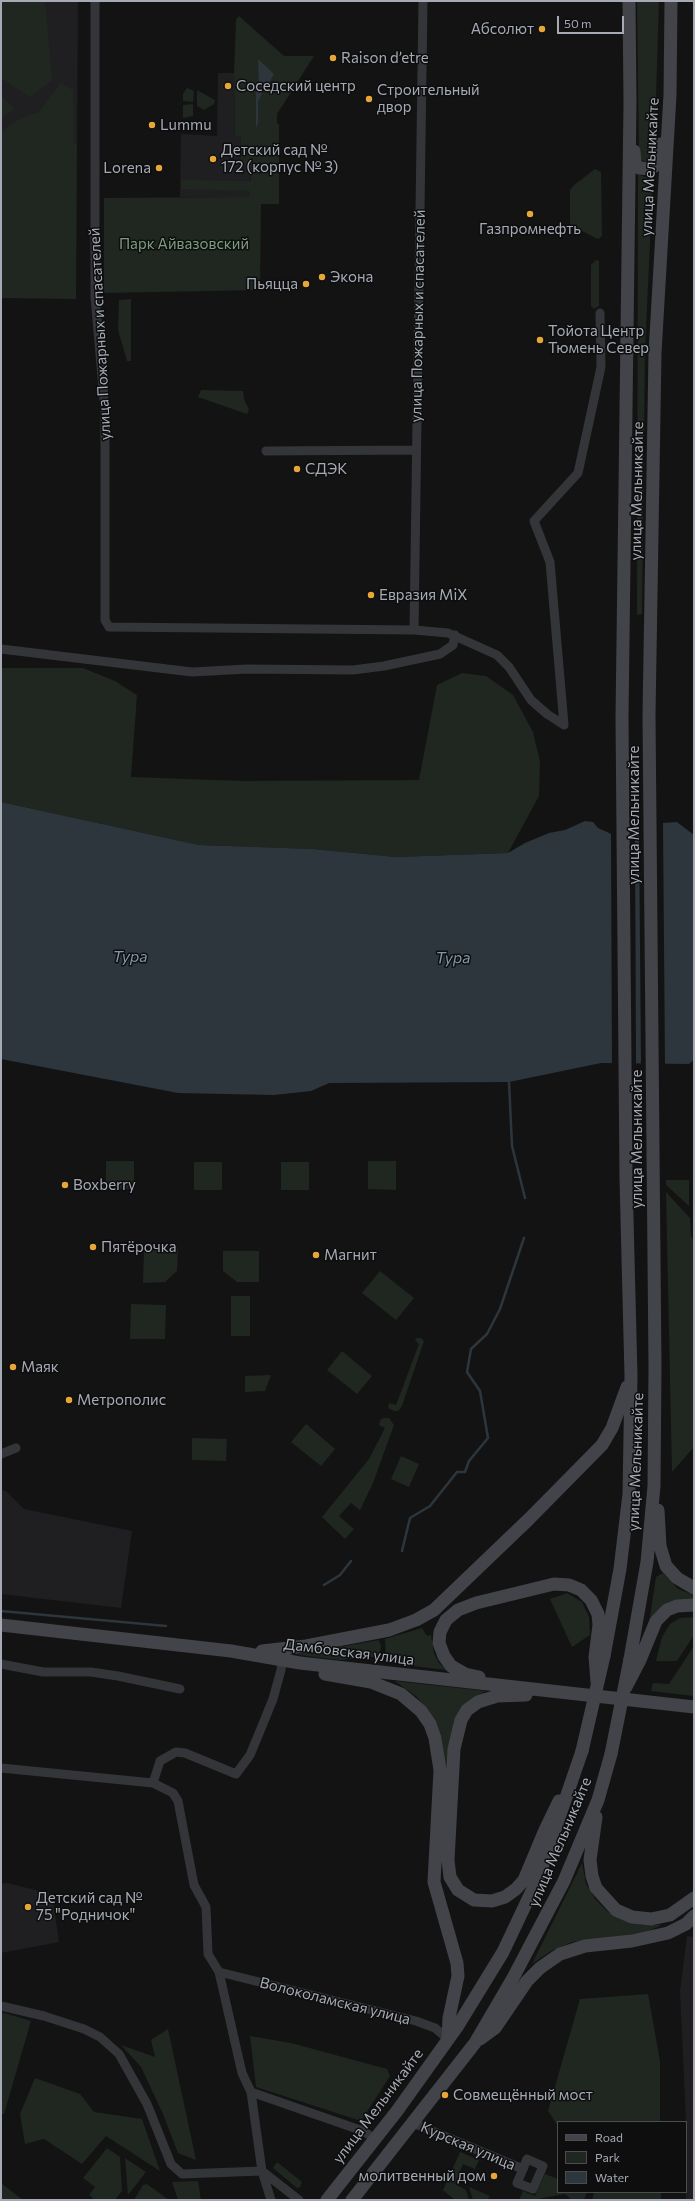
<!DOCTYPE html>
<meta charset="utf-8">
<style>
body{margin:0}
#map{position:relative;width:695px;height:2201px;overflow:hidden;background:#131314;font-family:Commissioner,sans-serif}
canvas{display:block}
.frame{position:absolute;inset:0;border:2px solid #a5aab4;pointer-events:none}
.legend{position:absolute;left:557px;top:2121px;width:130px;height:72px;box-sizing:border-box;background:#0e0e0f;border:1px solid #4a4c51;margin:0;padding:5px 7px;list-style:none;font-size:12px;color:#a5aab4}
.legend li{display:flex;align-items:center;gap:8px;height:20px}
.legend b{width:20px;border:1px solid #4a4c51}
.scale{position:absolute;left:557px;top:16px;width:67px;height:18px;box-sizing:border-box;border:2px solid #a5aab4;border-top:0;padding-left:5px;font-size:12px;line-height:14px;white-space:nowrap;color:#a5aab4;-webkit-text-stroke:3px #0e0e0f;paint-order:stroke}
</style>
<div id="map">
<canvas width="695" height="2201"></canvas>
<div class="frame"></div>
<ul class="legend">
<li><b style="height:5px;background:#424449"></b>Road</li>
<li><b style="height:11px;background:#1f2720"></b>Park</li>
<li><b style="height:11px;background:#2d363c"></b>Water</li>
</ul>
<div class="scale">50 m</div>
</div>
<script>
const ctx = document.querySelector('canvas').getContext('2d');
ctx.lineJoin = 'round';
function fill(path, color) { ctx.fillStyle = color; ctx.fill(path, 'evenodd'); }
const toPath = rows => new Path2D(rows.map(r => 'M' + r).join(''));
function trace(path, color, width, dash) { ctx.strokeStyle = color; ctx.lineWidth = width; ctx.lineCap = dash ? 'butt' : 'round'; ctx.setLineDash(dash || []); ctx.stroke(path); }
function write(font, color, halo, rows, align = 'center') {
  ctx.font = font + ' Commissioner,sans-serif'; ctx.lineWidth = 3; ctx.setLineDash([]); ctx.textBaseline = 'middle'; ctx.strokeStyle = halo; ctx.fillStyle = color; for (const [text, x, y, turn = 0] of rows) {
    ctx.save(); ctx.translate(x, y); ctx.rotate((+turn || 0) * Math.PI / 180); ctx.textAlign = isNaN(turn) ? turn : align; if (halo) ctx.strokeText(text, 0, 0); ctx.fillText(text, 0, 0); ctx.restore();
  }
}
const built = toPath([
 [1,1,78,1,77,144,1,143],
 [218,73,234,73,235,135,241,135,241,160,251,172,250,197,180,197,181,134,217,136],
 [1,1490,6,1491,24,1509,132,1531,121,1608,1,1594],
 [7,1883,52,1894,59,1942,1,1953,1,1884],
 [687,1936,694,1937,694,2200,686,2200,686,2122,680,1991]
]);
const green = toPath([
 [1,1,45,1,52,80,30,97,1,78],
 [637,1,659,1,654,159,646,163,639,158],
 [239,16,284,56,314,56,277,114,277,123,279,124,279,204,261,204,260,290,104,293,104,198,250,197,250,191,181,189,181,180,251,181,251,172,241,160,241,136,235,136,234,73,236,20],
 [61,83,73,90,74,143,77,144,76,299,1,298,1,131,18,120,39,112],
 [187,88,194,91,193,102,183,101,183,94],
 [197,90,215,100,214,104,204,110,197,106],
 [1,96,15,109,1,118],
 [193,104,193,116,183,118,183,105],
 [595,169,601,172,602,236,598,239,572,226,570,223,570,190,574,185],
 [638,174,645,177,653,176,645,352,642,614,637,615],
 [596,260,599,261,599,306,594,309,591,306,591,265],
 [131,299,131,361,127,361,118,330,119,300],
 [201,390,243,391,244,399,249,410,247,414,198,397],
 [1,668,83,668,115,681,137,695,131,777,244,781,419,780,437,685,462,673,486,676,513,695,533,732,540,762,539,796,508,853,396,857,313,849,199,845,1,802],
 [106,1161,134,1161,134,1189,106,1189],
 [368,1161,396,1161,396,1190,368,1189],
 [194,1162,222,1162,222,1190,194,1190],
 [281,1162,309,1162,309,1190,281,1190],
 [666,1180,689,1180,689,1206,666,1185],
 [666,1192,690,1218,691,1236,694,1242,694,1447,672,1472],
 [144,1250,178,1250,177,1271,165,1282,143,1283],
 [223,1251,259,1251,259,1282,237,1282,223,1271],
 [380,1271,414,1298,396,1320,362,1293],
 [231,1296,250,1296,250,1336,231,1336],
 [131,1304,166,1305,165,1339,130,1339],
 [417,1338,421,1338,424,1341,402,1406,398,1411,394,1411,388,1408,389,1403,396,1405,419,1344,415,1340],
 [342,1351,372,1376,357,1394,327,1370],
 [271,1375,265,1391,245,1392,245,1376],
 [384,1418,389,1418,394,1425,373,1483,360,1510,351,1503,339,1516,354,1529,345,1539,322,1517,369,1459,385,1428,379,1425,381,1419],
 [306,1424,335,1449,321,1466,291,1442],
 [192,1438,227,1439,226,1461,192,1460],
 [401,1456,419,1464,409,1487,391,1479],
 [663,1573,678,1589,694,1595,694,1599,667,1604,650,1617,656,1577],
 [567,1593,582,1602,589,1617,590,1635,572,1647,550,1599],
 [694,1617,694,1635,677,1661,656,1661,662,1637,670,1624,680,1618],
 [422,1628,427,1636,431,1635,434,1653,439,1663,446,1670,405,1665,386,1658,385,1639],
 [379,1640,381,1646,379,1658,358,1655,357,1658,340,1660,299,1655,299,1654],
 [694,1646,694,1696,651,1691,653,1683,669,1684],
 [395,1681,486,1691,471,1700,448,1773,445,1772,442,1739,436,1722,417,1697],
 [582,1863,586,1884,595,1899,608,1912,626,1921,642,1925,662,1925,644,1933,572,1942,551,1951,532,1964],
 [648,1994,660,2061,660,2122,558,2122,558,2126,548,2111,580,1999],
 [1,2012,31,2021,4,2114,1,2114],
 [168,2029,196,2160,178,2153,163,2114,141,2067,121,2045,155,2057,151,2040],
 [250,2036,291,2043,387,2069,390,2076,361,2121,256,2087],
 [35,2078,80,2094,94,2112,142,2119,160,2171,106,2136,82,2164,44,2139,25,2144,20,2114],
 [107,2148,120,2157,122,2191,115,2200,95,2200,89,2195,95,2187,83,2178],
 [460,2152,479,2160,475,2169,463,2164,455,2184,466,2190,469,2200,455,2200,443,2190],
 [125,2158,146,2172,128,2195],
 [277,2162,302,2182,300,2187,297,2188,273,2168],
 [545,2174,558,2179,558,2192,587,2192,584,2200,572,2200,565,2194,532,2200,519,2200,523,2191,535,2196],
 [198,2181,201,2200,178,2200,172,2182],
 [1,2183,23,2200,1,2200],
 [147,2184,169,2200,134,2200,143,2185],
 [469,2187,490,2196,487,2200,473,2200],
 [594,2192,661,2192,661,2200,592,2200]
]);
const water = toPath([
 [258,59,274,74,265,90,259,84],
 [256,87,262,93,258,102,258,123,256,128],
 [1,802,199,845,313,849,396,857,508,853,525,843,549,833,565,830,585,821,593,822,598,828,618,837,629,834,645,824,677,822,694,835,694,1060,689,1064,601,1063,509,1082,329,1083,311,1091,274,1095,178,1093,1,1059]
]);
const pier = toPath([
 [663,821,665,1065,641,1065,639,826,645,822],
 [635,829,636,1065,612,1065,611,833,618,835]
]);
const stream = toPath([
 [509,1082,512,1146,525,1198],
 [402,1551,410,1518,430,1506,457,1472,465,1472,469,1461,488,1438,480,1391,467,1372,471,1349,487,1334,500,1309,524,1238],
 [324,1585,340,1575,351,1561],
 [1,1611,166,1626]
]);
const street = toPath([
 [95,1,95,297,105,411,105,620,109,627,414,630,448,633,497,655,509,667,531,700,547,714,564,725],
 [266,451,416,450],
 [414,630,423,1],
 [1,649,192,672,247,669,353,670,384,666,440,654,453,645,455,635],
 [564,725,550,562,534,521,578,473,601,367,600,313],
 [1,1454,16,1448],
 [1,1664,43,1672,91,1672,118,1676,180,1689],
 [1,1768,153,1783,160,1761,176,1752,185,1753,236,1774,250,1755,260,1731,273,1699,281,1670,282,1660],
 [153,1783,173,1793,178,1801,194,1885,206,1907,208,1954,219,1972,242,2073,251,2092,262,2171,271,2200],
 [219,1972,416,2021,435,2028,448,2039],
 [1,2006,44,2016,84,2029,100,2037,119,2054,147,2104,171,2164,182,2174,262,2171,299,2200],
 [251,2092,363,2131,375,2139],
 [413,2123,523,2169,517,2183,533,2189,543,2166,527,2159,523,2169]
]);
const secondary = toPath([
 [634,151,635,163,639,168,650,169,656,165,659,158,660,144],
 [658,1510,660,1546,666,1566,677,1578,694,1588],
 [1,1625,231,1651,300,1663,694,1707],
 [262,1651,306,1646,389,1630,416,1620,434,1610,529,1519,602,1445,612,1428,627,1387],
 [604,1656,620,1569,629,1494,631,1376,626,1179,622,717,630,102,629,1],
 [630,1659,647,1562,654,1486,655,1367,649,715,655,353,670,95,671,1],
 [325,1674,371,1682,401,1694,421,1711,430,1724,435,1738,440,1770,434,1882,457,1963,458,1976,449,2018,448,2039],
 [479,1677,465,1674,451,1666,444,1656,439,1643,440,1632,446,1620,458,1610,476,1603,554,1584,569,1585,581,1590,591,1600,598,1614,599,1625,595,1657,597,1682],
 [626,1687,640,1660,656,1621,667,1610,677,1606,694,1605],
 [526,1695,497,1696,478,1702,467,1710,461,1720,454,1749,448,1860,450,1877,458,1890,474,1900,492,1901,505,1897,516,1889,524,1880,545,1830,559,1801],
 [596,1817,590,1860,592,1876,596,1888,616,1910,632,1917,651,1919,670,1915,694,1898],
 [480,2039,495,2028,527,1981,540,1968,560,1954,585,1946,632,1941,668,1933,686,1924,694,1916],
 [327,2200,397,2111,457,2027,503,1952,539,1876,582,1751],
 [352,2200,475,2043,513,1978,564,1881,598,1800,611,1754]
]);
const secondaryBridge = toPath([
 [582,1751,604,1656],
 [611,1754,630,1659]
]);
const markers = [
 [542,29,4,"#e7a638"],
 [333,58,4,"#e7a638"],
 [228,86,4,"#e7a638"],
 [369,99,4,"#e7a638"],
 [152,125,4,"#e7a638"],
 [213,159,4,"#e7a638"],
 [159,168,4,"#e7a638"],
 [530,214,4,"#e7a638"],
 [322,277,4,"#e7a638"],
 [306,284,4,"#e7a638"],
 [540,340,4,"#e7a638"],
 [297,469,4,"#e7a638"],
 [371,595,4,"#e7a638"],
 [65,1185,4,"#e7a638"],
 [93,1247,4,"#e7a638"],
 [316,1255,4,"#e7a638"],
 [13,1367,4,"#e7a638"],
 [69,1400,4,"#e7a638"],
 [28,1907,4,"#e7a638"],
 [445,2095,4,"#e7a638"],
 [494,2176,4,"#e7a638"]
];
const poiNames = [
 ["Абсолют",534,29,"right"],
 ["Raison d’etre",341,58],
 ["Соседский центр",236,86],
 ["Строительный",377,90],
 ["двор",377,107],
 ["Lummu",160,125],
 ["Детский сад №",221,150],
 ["172 (корпус № 3)",221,167],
 ["Lorena",151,168,"right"],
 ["Газпромнефть",530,229,"center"],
 ["Экона",330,277],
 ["Пьяцца",298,284,"right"],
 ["Тойота Центр",548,331],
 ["Тюмень Север",548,348],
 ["СДЭК",305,469],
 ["Евразия MiX",379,595],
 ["Boxberry",73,1185],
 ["Пятёрочка",101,1247],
 ["Магнит",324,1255],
 ["Маяк",21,1367],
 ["Метрополис",77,1400],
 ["Детский сад №",36,1898],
 ["75 \"Родничок\"",36,1915],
 ["Совмещённый мост",453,2095],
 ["молитвенный дом",486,2176,"right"]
];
const streetNames = [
 ["улица Мельникайте",650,167,-87],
 ["улица Пожарных и спасателей",418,316,-89],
 ["улица Пожарных и спасателей",100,334,-93],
 ["улица Мельникайте",637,491,-89],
 ["улица Мельникайте",634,815,-90],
 ["улица Мельникайте",637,1139,-90],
 ["улица Мельникайте",636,1462,-88],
 ["Дамбовская улица",349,1652,7],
 ["улица Мельникайте",560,1842,-67],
 ["Волоколамская улица",335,2001,14],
 ["улица Мельникайте",378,2106,-53],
 ["Курская улица",468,2146,23]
];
const parkNames = [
 ["Парк Айвазовский",184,244]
];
const waterNames = [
 ["Тура",130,957],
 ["Тура",453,958,-1]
];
fill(built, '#1f1f21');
fill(green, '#1f2720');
fill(water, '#2d363c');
fill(pier, '#131314');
trace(stream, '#2d363c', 2.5);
trace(street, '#343539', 9);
trace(secondary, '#424449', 13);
trace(secondaryBridge, '#424449', 13);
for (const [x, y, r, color] of markers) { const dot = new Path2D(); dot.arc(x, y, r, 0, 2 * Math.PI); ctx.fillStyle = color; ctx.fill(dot); trace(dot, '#0e0e0f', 1.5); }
write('15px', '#a5aab4', '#0e0e0f', poiNames, 'left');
write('15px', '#a5aab4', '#0e0e0f', streetNames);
write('15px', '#7d9e7e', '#0e0e0f', parkNames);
write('italic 16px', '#7e99ae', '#0e0e0f', waterNames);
</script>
